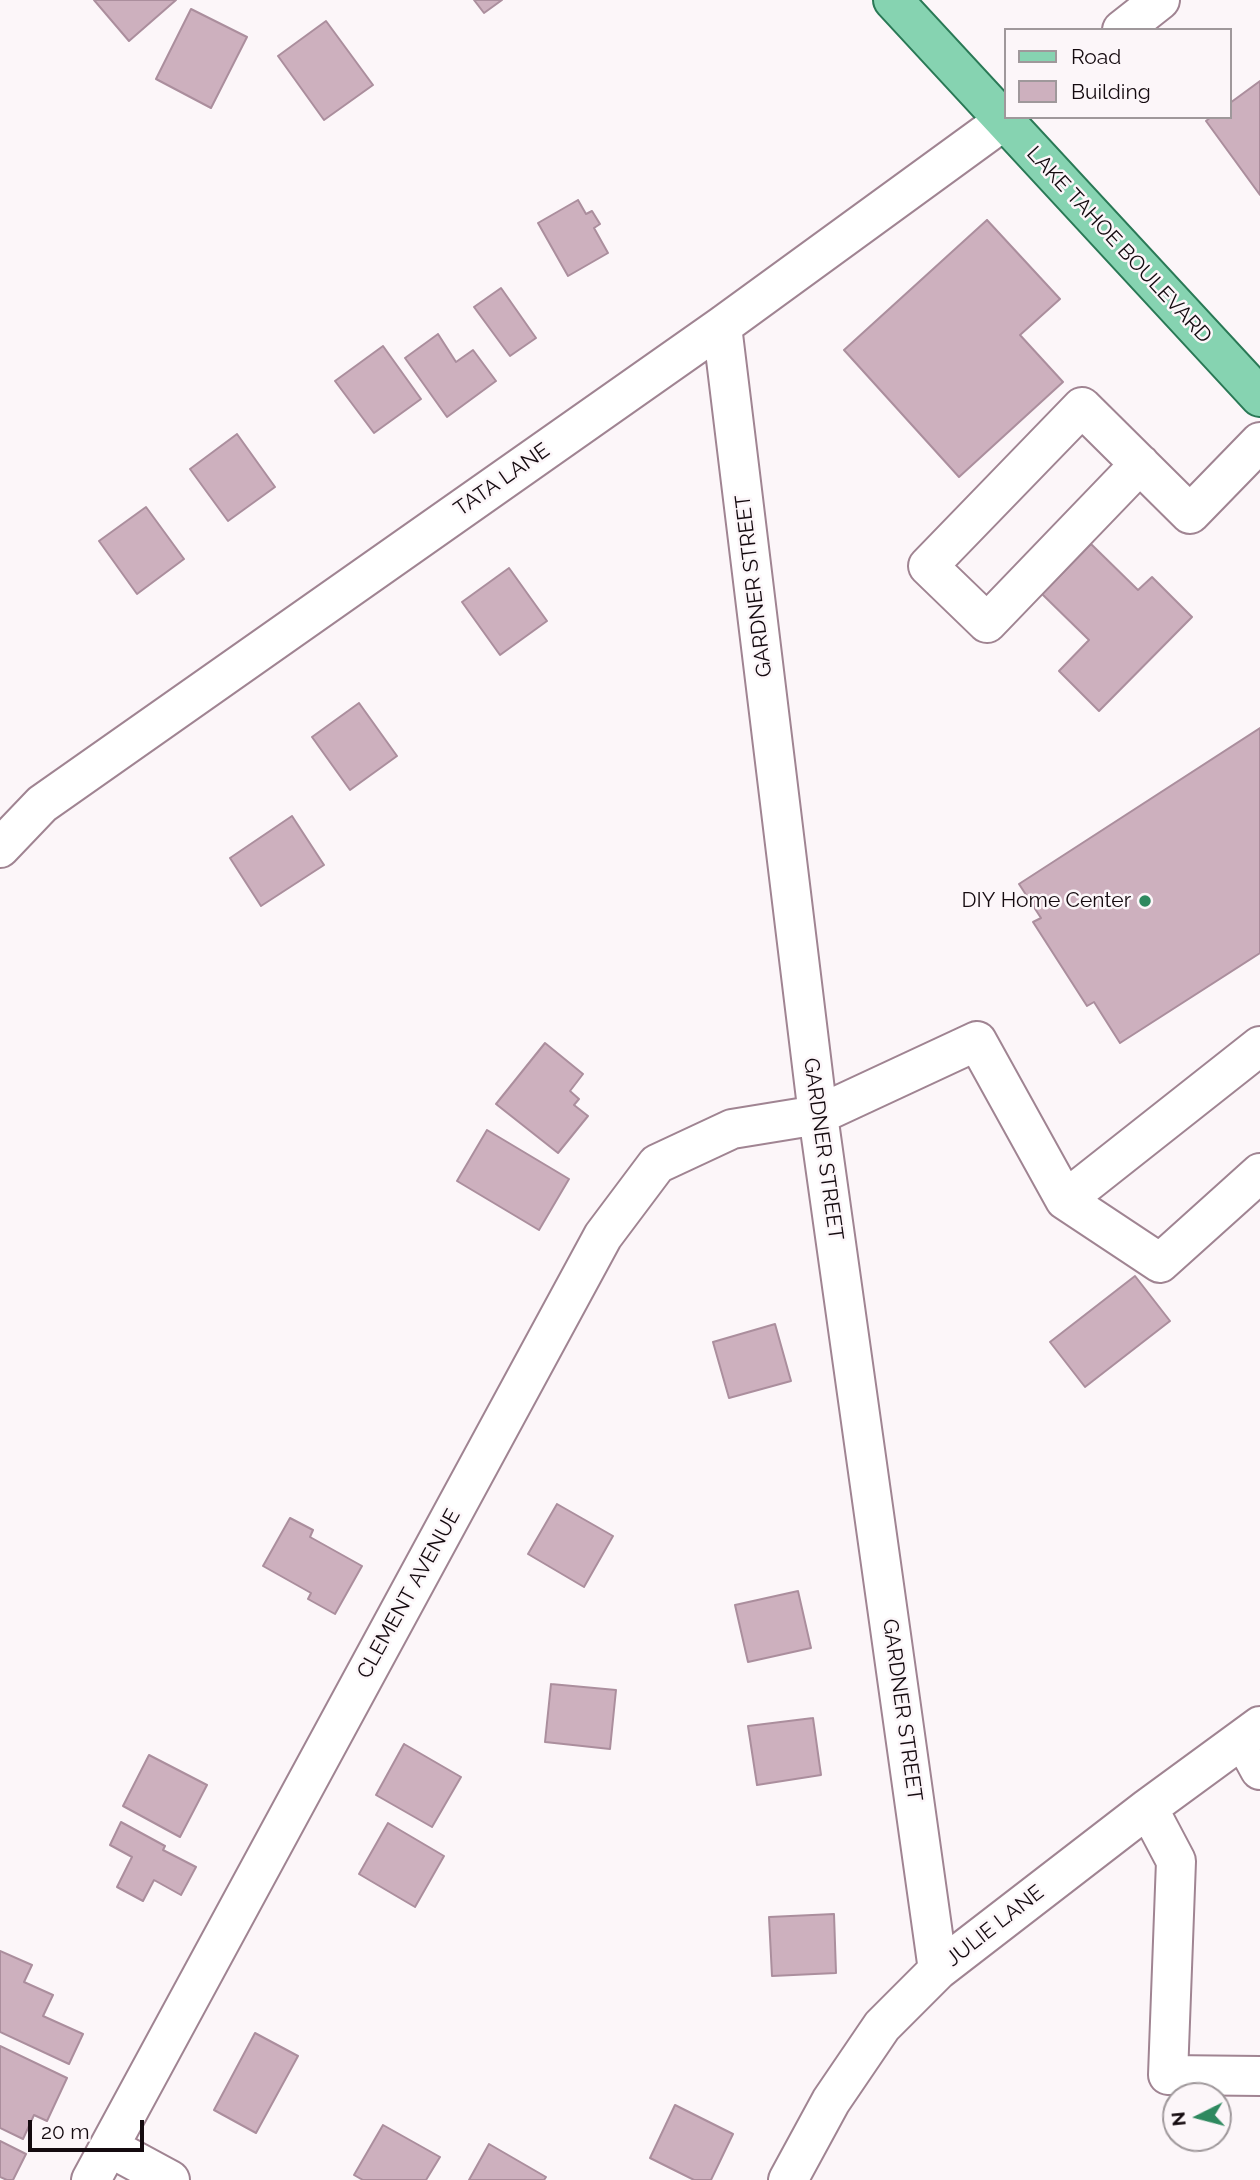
<!DOCTYPE html>
<style>
body{margin:0}
#map{position:relative;width:1260px;height:2180px;overflow:hidden;background:#fcf6f9;font-family:Raleway,sans-serif}
canvas{display:block}
.legend{position:absolute;left:1004px;top:28px;width:228px;height:91px;box-sizing:border-box;background:#fcf6f9;border:2px solid #9f989b;margin:0;padding:9px 12px;list-style:none;font-size:21px;color:#140a0f}
.legend li{display:flex;align-items:center;gap:14px;height:35px}
.legend b{width:35px;border:2px solid #9f989b}
.north{position:absolute;left:1162px;top:2082px;width:70px;height:70px;box-sizing:border-box;background:#fcf6f9;border:2px solid #9f989b;border-radius:50%;rotate:264deg;font-size:19px;font-weight:700;line-height:28px;text-align:center;color:#140a0f}
.north::after{content:'';display:block;margin:auto;width:24px;height:32px;background:#2e895f;clip-path:polygon(50% 0,100% 100%,50% 72%,0 100%)}
.scale{position:absolute;left:28px;top:2120px;width:116px;height:32px;box-sizing:border-box;border:4px solid #140a0f;border-top:0;padding-left:9px;font-size:21px;line-height:24px;white-space:nowrap;color:#140a0f;-webkit-text-stroke:5px #fcf6f9;paint-order:stroke}
</style>
<div id="map">
<canvas width="1260" height="2180"></canvas>
<ul class="legend">
<li><b style="height:9px;background:#86d3b1"></b>Road</li>
<li><b style="height:19px;background:#cdb0be"></b>Building</li>
</ul>
<div class="north">N</div>
<div class="scale">20 m</div>
</div>
<script>
const ctx = document.querySelector('canvas').getContext('2d');
ctx.lineJoin = 'round';
function fill(path, color) { ctx.fillStyle = color; ctx.fill(path, 'evenodd'); }
const toPath = rows => new Path2D(rows.map(r => 'M' + r).join(''));
function trace(path, color, width, dash) { ctx.strokeStyle = color; ctx.lineWidth = width; ctx.lineCap = dash ? 'butt' : 'round'; ctx.setLineDash(dash || []); ctx.stroke(path); }
function write(font, color, halo, rows, align = 'center') {
  ctx.font = font + ' Raleway,sans-serif'; ctx.lineWidth = 5; ctx.setLineDash([]); ctx.textBaseline = 'middle'; ctx.strokeStyle = halo; ctx.fillStyle = color; for (const [text, x, y, turn = 0] of rows) {
    ctx.save(); ctx.translate(x, y); ctx.rotate((+turn || 0) * Math.PI / 180); ctx.textAlign = isNaN(turn) ? turn : align; if (halo) ctx.strokeText(text, 0, 0); ctx.fillText(text, 0, 0); ctx.restore();
  }
}
const building = toPath([
 [94,0,176,0,129,41,94,0],
 [474,0,502,0,484,13,474,0],
 [191,9,247,37,211,108,156,79,191,9],
 [326,21,373,85,324,120,278,56,326,21],
 [1260,81,1260,195,1206,121,1211,117,1230,117,1230,103,1260,81],
 [578,200,586,214,592,211,600,224,594,228,608,253,568,276,538,223,578,200],
 [987,220,1060,299,1020,335,1063,382,959,477,844,350,987,220],
 [501,288,536,338,510,356,474,307,501,288],
 [438,334,456,362,473,350,496,381,447,417,405,358,438,334],
 [383,346,421,399,374,433,335,381,383,346],
 [237,434,275,487,228,521,190,469,237,434],
 [146,507,184,559,137,594,99,541,146,507],
 [1091,544,1138,590,1152,577,1192,617,1099,711,1059,671,1089,640,1042,594,1091,544],
 [509,568,547,621,500,655,462,602,509,568],
 [359,703,397,756,350,790,312,737,359,703],
 [1260,728,1260,953,1120,1043,1094,1002,1087,1006,1033,922,1041,918,1019,884,1260,728],
 [292,816,324,865,261,906,230,858,292,816],
 [545,1043,583,1074,570,1091,579,1099,574,1105,588,1116,558,1153,496,1104,545,1043],
 [487,1130,569,1179,539,1230,457,1181,487,1130],
 [1135,1276,1170,1321,1085,1387,1050,1342,1135,1276],
 [775,1324,791,1381,729,1398,713,1342,775,1324],
 [557,1504,613,1536,584,1587,528,1554,557,1504],
 [290,1518,313,1530,310,1537,362,1566,335,1614,308,1599,311,1593,263,1566,290,1518],
 [798,1591,811,1648,748,1662,735,1605,798,1591],
 [551,1684,616,1690,610,1749,545,1742,551,1684],
 [813,1718,821,1775,757,1785,748,1726,813,1718],
 [404,1744,461,1777,432,1827,376,1795,404,1744],
 [149,1755,207,1785,180,1837,123,1806,149,1755],
 [121,1822,165,1846,163,1850,196,1867,181,1895,154,1880,143,1901,117,1887,132,1857,110,1845,121,1822],
 [388,1823,444,1856,415,1907,359,1874,388,1823],
 [834,1914,836,1973,772,1976,769,1917,834,1914],
 [0,1951,32,1965,24,1982,53,1995,43,2016,83,2034,69,2064,0,2032,0,1951],
 [255,2033,298,2056,256,2133,214,2110,255,2033],
 [0,2046,67,2078,47,2121,34,2115,23,2139,0,2128,0,2046],
 [675,2105,733,2134,711,2180,694,2180,650,2158,675,2105],
 [383,2125,440,2157,426,2180,363,2180,354,2175,383,2125],
 [0,2141,26,2154,13,2180,7,2180,0,2177,0,2141],
 [489,2144,546,2177,544,2180,469,2180,489,2144]
]);
const minor = toPath([
 [1122,30,1160,0],
 [722,326,818,1115,938,1970],
 [1140,464,987,623,928,566,1082,407,1190,514,1260,442],
 [0,848,42,804,722,326,1009,117],
 [1260,1046,1065,1200,1160,1263,1260,1173],
 [1243,1739,1260,1770],
 [1148,1808,1176,1861,1168,2075,1260,2076],
 [109,2147,170,2180],
 [91,2180,603,1236,657,1164,732,1129,818,1115,977,1041,1065,1200],
 [788,2180,831,2101,882,2026,938,1970,1148,1808,1260,1726]
]);
const major = toPath([
 [893,0,1260,397]
]);
const markers = [
 [1145,901,7,"#2e895f"]
];
const streetNames = [
 ["LAKE TAHOE BOULEVARD",1119,245,47],
 ["TATA LANE",502,480,-35],
 ["GARDNER STREET",754,586,-97],
 ["GARDNER STREET",823,1149,82],
 ["CLEMENT AVENUE",409,1594,-61],
 ["GARDNER STREET",902,1710,82],
 ["JULIE LANE",995,1926,-38]
];
const poiNames = [
 ["DIY Home Center",1131,901]
];
fill(building, '#cdb0be');
trace(building, '#ab8e9d', 2);
trace(minor, '#a08492', 42);
trace(major, '#2a7956', 42);
trace(minor, '#fff', 38);
trace(major, '#86d3b1', 38);
for (const [x, y, r, color] of markers) { const dot = new Path2D(); dot.arc(x, y, r, 0, 2 * Math.PI); ctx.fillStyle = color; ctx.fill(dot); trace(dot, '#fcf6f9', 2.5); }
write('21px', '#140a0f', '#fcf6f9', streetNames);
write('21px', '#140a0f', '#fcf6f9', poiNames, 'right');
</script>
